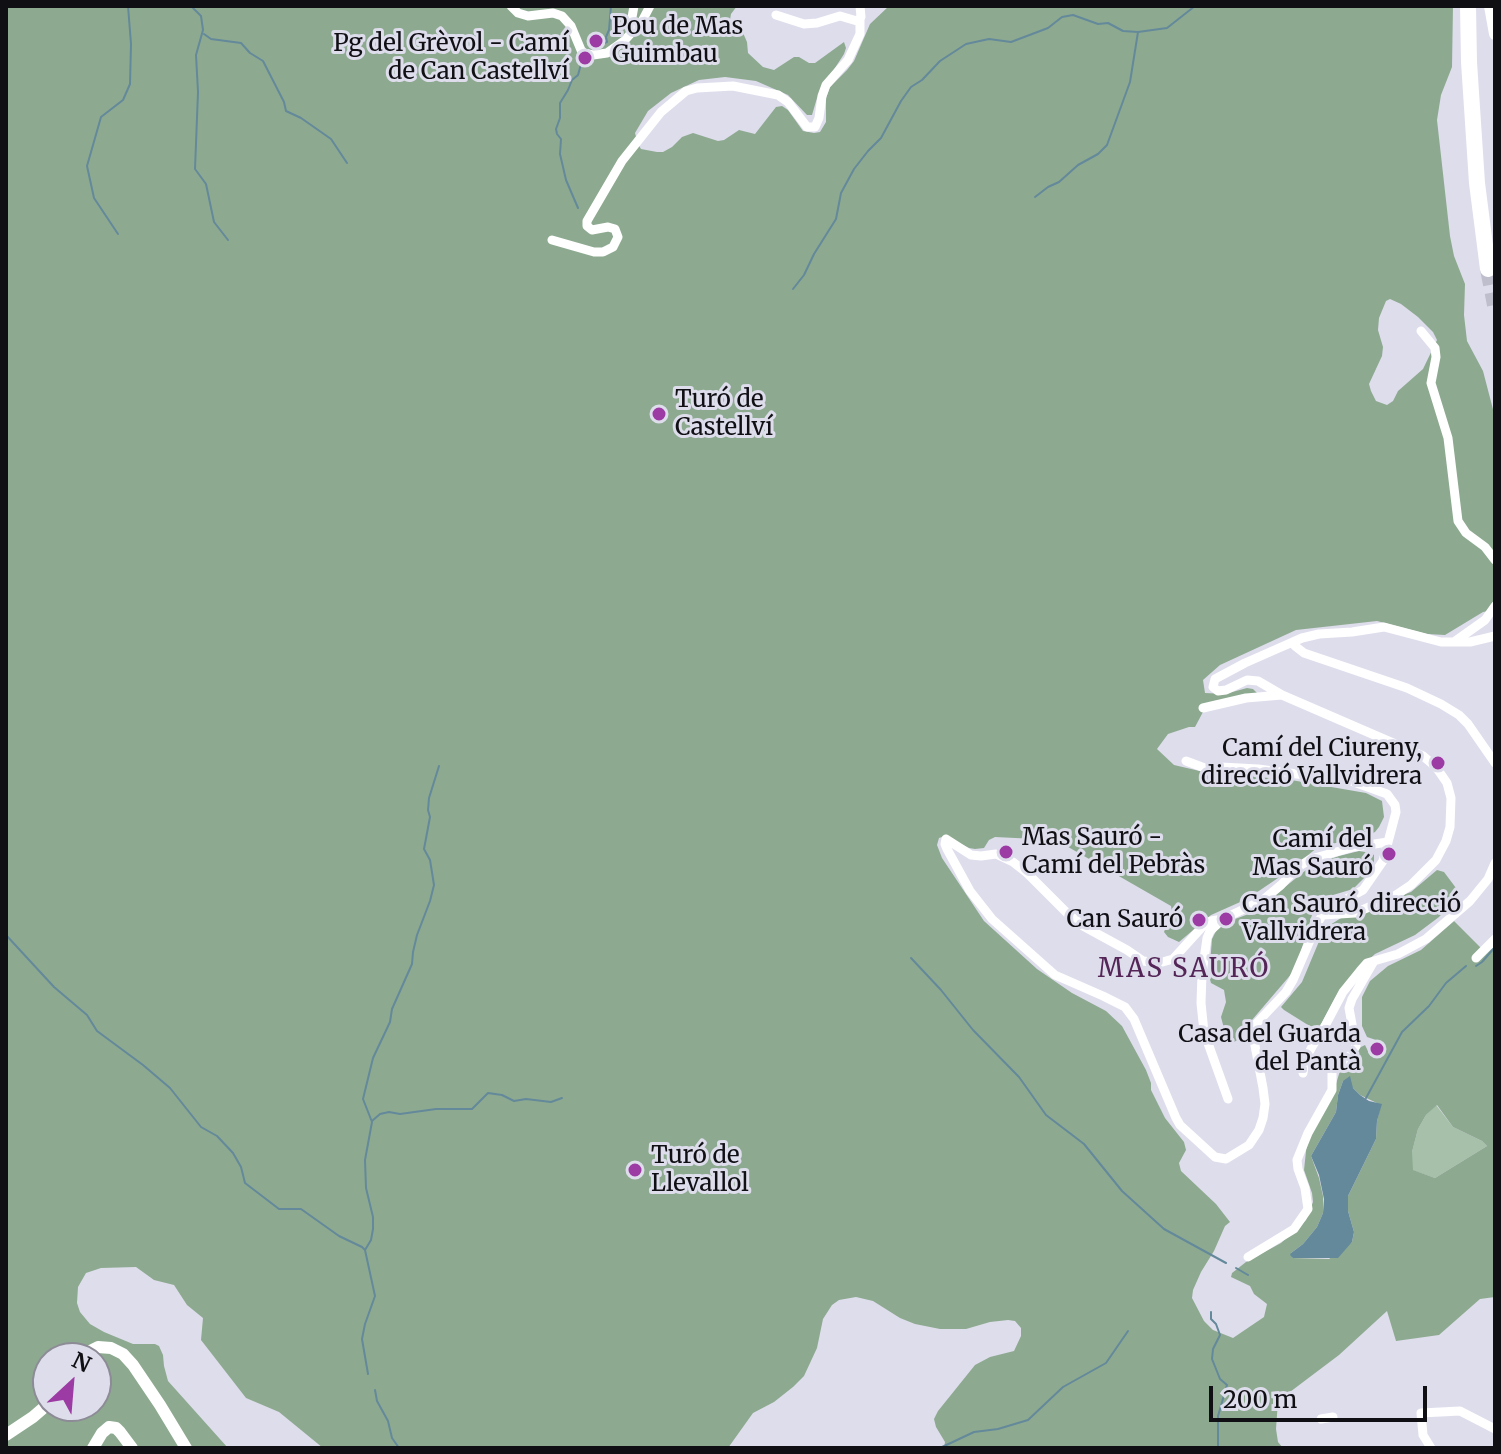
<!DOCTYPE html>
<meta charset="utf-8">
<style>
body{margin:0}
#map{position:relative;width:1501px;height:1454px;overflow:hidden;background:#deddec;font-family:Merriweather,serif}
canvas{display:block}
.frame{position:absolute;inset:0;border:8px solid #100f14;pointer-events:none}
.north{position:absolute;left:32px;top:1342px;width:80px;height:80px;box-sizing:border-box;background:#deddec;border:2px solid #8c8b96;border-radius:50%;rotate:26deg;font-size:22px;font-weight:700;line-height:32px;text-align:center;color:#100f14}
.north::after{content:'';display:block;margin:auto;width:28px;height:36px;background:#9c3ba3;clip-path:polygon(50% 0,100% 100%,50% 72%,0 100%)}
.scale{position:absolute;left:1209px;top:1386px;width:218px;height:36px;box-sizing:border-box;border:4px solid #100f14;border-top:0;padding-left:10px;font-size:24px;line-height:28px;white-space:nowrap;color:#100f14;-webkit-text-stroke:6px #deddec;paint-order:stroke}
</style>
<div id="map">
<canvas width="1501" height="1454"></canvas>
<div class="frame"></div>
<div class="north">N</div>
<div class="scale">200 m</div>
</div>
<script>
const ctx = document.querySelector('canvas').getContext('2d');
ctx.lineJoin = 'round';
function fill(path, color) { ctx.fillStyle = color; ctx.fill(path, 'evenodd'); }
const toPath = rows => new Path2D(rows.map(r => 'M' + r).join(''));
function trace(path, color, width, dash) { ctx.strokeStyle = color; ctx.lineWidth = width; ctx.lineCap = dash ? 'butt' : 'round'; ctx.setLineDash(dash || []); ctx.stroke(path); }
function write(font, color, halo, rows, align = 'center') {
  ctx.font = font + ' Merriweather,serif'; ctx.lineWidth = 6; ctx.setLineDash([]); ctx.textBaseline = 'middle'; ctx.strokeStyle = halo; ctx.fillStyle = color; for (const [text, x, y, turn = 0] of rows) {
    ctx.save(); ctx.translate(x, y); ctx.rotate((+turn || 0) * Math.PI / 180); ctx.textAlign = isNaN(turn) ? turn : align; if (halo) ctx.strokeText(text, 0, 0); ctx.fillText(text, 0, 0); ctx.restore();
  }
}
const green = toPath([
 [1436,1105,1453,1127,1482,1141,1487,1146,1435,1178,1412,1170,1412,1152,1418,1129,1426,1115]
]);
const forest = toPath([
 [6,6,737,6,731,14,730,20,740,26,747,42,748,53,763,67,774,70,794,57,799,57,809,63,815,63,844,42,846,48,844,54,822,88,817,98,812,115,807,115,788,95,756,81,725,77,699,80,671,93,648,111,635,133,638,144,641,149,657,152,663,152,672,147,682,137,693,133,718,141,724,140,739,130,755,134,776,107,782,106,788,110,803,131,814,133,820,132,826,122,826,98,830,87,847,70,854,61,870,24,889,6,1453,6,1452,67,1441,95,1437,120,1450,236,1454,256,1465,284,1464,315,1467,341,1483,371,1495,417,1495,610,1483,612,1445,635,1427,634,1377,621,1296,630,1220,665,1203,680,1205,693,1225,694,1247,688,1253,689,1257,693,1203,712,1195,727,1189,727,1168,734,1157,749,1174,765,1204,772,1291,780,1366,793,1382,801,1384,817,1379,827,1375,832,1364,837,1347,840,1317,848,1281,876,1247,899,1211,915,1179,942,1168,937,1164,932,1172,912,1171,906,1056,840,995,837,989,840,984,848,975,849,969,848,945,836,939,838,937,845,942,858,984,921,1037,969,1072,993,1106,1011,1122,1026,1146,1070,1151,1083,1151,1090,1165,1118,1184,1142,1186,1150,1179,1163,1181,1171,1216,1204,1230,1222,1225,1226,1214,1251,1201,1272,1193,1290,1192,1298,1204,1321,1213,1330,1233,1338,1264,1317,1267,1304,1254,1294,1250,1286,1231,1277,1232,1273,1246,1262,1281,1243,1306,1220,1313,1202,1312,1193,1304,1170,1307,1142,1332,1097,1339,1074,1343,1063,1361,1047,1365,1045,1370,1055,1373,1057,1381,1054,1385,1049,1382,1042,1367,1037,1362,1026,1362,997,1370,981,1388,966,1421,950,1454,921,1486,953,1495,946,1495,1297,1480,1299,1439,1335,1396,1341,1387,1311,1339,1355,1278,1401,1276,1429,1278,1442,1283,1448,944,1448,945,1442,936,1427,934,1419,938,1411,975,1365,990,1357,1014,1351,1021,1336,1021,1328,1015,1321,1008,1320,990,1322,966,1329,940,1329,915,1324,900,1318,873,1301,856,1297,839,1300,832,1305,823,1319,817,1348,804,1376,793,1387,774,1402,753,1413,728,1448,323,1448,279,1412,246,1398,201,1340,203,1318,187,1305,174,1285,154,1280,136,1267,101,1268,86,1273,78,1287,77,1303,80,1312,90,1324,104,1332,133,1344,155,1344,159,1346,163,1355,164,1366,168,1381,228,1448,6,1448],
 [1390,299,1401,304,1418,317,1433,332,1437,340,1423,369,1398,391,1393,401,1387,405,1376,401,1371,391,1369,384,1382,356,1383,347,1378,330,1379,318,1386,301],
 [1343,1081,1353,1088,1360,1095,1381,1105,1377,1121,1376,1139,1348,1196,1348,1211,1354,1232,1352,1242,1329,1259,1293,1258,1291,1253,1303,1244,1317,1227,1323,1213,1323,1196,1319,1178,1311,1156,1336,1112,1338,1095],
 [1437,1105,1453,1127,1482,1141,1487,1146,1435,1178,1413,1170,1412,1152,1418,1129,1426,1115],
 [48,1358,96,1358,96,1406,48,1406],
 [1359,851,1371,853,1374,855,1374,864,1368,874,1353,889,1333,895,1315,908,1312,915,1298,961,1293,972,1252,1020,1241,1038,1234,1042,1227,1040,1221,1017,1226,1002,1224,990,1211,983,1209,976,1212,939,1219,925,1254,912,1311,866,1339,856],
 [1437,870,1444,872,1459,892,1459,896,1439,917,1415,935,1375,954,1352,975,1335,998,1319,1028,1315,1028,1308,1025,1284,1010,1281,1007,1302,982,1320,939,1330,925,1341,918,1411,892]
]);
const water = toPath([
 [1350,1076,1353,1088,1360,1095,1369,1101,1382,1104,1377,1121,1376,1139,1348,1196,1348,1211,1354,1232,1352,1242,1338,1258,1293,1258,1290,1255,1291,1253,1303,1244,1317,1227,1323,1213,1324,1199,1319,1175,1311,1156,1336,1112,1338,1095,1343,1081]
]);
const stream = toPath([
 [191,6,201,16,203,30,196,55,198,92,195,169,206,184,214,222,228,240],
 [204,34,211,39,241,43,250,53,263,61,284,102,286,111,301,118,331,139,347,163],
 [592,47,607,42,606,37,609,30,611,6],
 [1035,197,1048,187,1059,182,1078,165,1098,154,1107,145,1130,82,1138,32,1167,28,1195,6],
 [578,208,566,180,560,154,561,139,557,134,556,129,560,118,560,103,568,90,572,80,578,75,581,64],
 [118,234,94,198,87,166,101,117,123,100,130,84,131,44,128,6],
 [793,289,804,275,814,254,836,219,841,193,854,169,868,151,881,138,901,101,911,87,922,80,940,61,966,44,989,39,1011,42,1048,28,1062,17,1073,15,1098,24,1108,23,1123,31,1138,32],
 [6,935,54,987,87,1015,97,1031,143,1065,170,1088,201,1127,217,1136,233,1153,241,1167,245,1183,279,1209,301,1209,339,1236,362,1247,365,1250],
 [911,958,941,990,973,1030,1019,1077,1046,1115,1084,1144,1122,1191,1164,1229,1226,1263],
 [1476,966,1482,962,1495,947],
 [1366,1098,1402,1032,1429,1006,1446,983,1466,966],
 [372,1121,380,1114,389,1112,400,1114,436,1109,472,1109,488,1093,502,1095,514,1101,526,1099,551,1102,562,1098],
 [1236,1268,1248,1275],
 [1211,1312,1211,1319,1216,1324,1220,1335,1213,1349,1212,1359,1220,1379,1227,1385,1218,1416,1218,1448],
 [368,1374,362,1339,365,1324,375,1296,365,1250,371,1240,373,1229,373,1217,366,1188,365,1160,372,1122,363,1099,373,1058,390,1022,392,1009,412,964,413,952,417,935,430,901,434,885,430,860,424,849,430,817,428,810,429,798,439,766],
 [375,1390,377,1401,388,1421,392,1438,399,1448],
 [940,1448,974,1432,998,1429,1028,1420,1063,1387,1106,1363,1128,1331]
]);
const highwayTunnel = toPath([
 [1488,269,1495,305]
]);
const street = toPath([
 [511,6,518,13,528,16,553,13,562,16,571,26,581,50,584,53,593,55,607,53,624,41,633,31,636,31,640,25,650,6],
 [776,15,804,24,817,23,840,16,857,21,861,17,860,6],
 [633,31,631,23,634,6],
 [552,240,594,252,603,252,613,247,618,237,615,229,608,227,592,230,587,226,587,221,622,161,661,112,686,91,697,88,733,86,778,95,788,102,807,127,815,127,819,118,822,96,826,85,848,60,860,34,860,19],
 [1421,331,1435,348,1436,357,1431,383,1448,438,1458,521,1466,533,1485,547,1495,560],
 [1293,642,1295,646,1304,653,1407,688,1441,704,1459,715,1468,724,1495,763],
 [1454,642,1485,620,1495,606],
 [1203,708,1246,698,1282,695],
 [946,839,945,844,947,849,970,891,992,919,1055,975,1103,996,1125,1007,1134,1019,1176,1118,1180,1125,1215,1157,1226,1159,1249,1145,1259,1130,1263,1118,1265,1104,1263,1088,1253,1035,1255,1025,1286,992,1293,980,1317,924,1329,904,1341,902,1363,890,1383,861,1396,812,1395,805,1387,794,1351,781,1258,769,1221,767,1210,770,1186,761],
 [946,839,971,855,981,856,996,854,1013,862,1027,873,1067,913,1083,926,1127,950,1143,961,1159,963,1173,959,1204,925,1211,921,1223,919,1263,900,1281,885,1298,867,1311,859,1354,847,1388,842],
 [1323,915,1355,913,1393,897,1411,885,1436,860,1446,841,1450,827,1451,798,1447,783,1436,767,1423,756,1282,695,1258,681,1247,680,1226,690,1218,691,1213,687,1215,679,1245,663,1279,648,1302,638,1319,634,1352,632,1384,627,1441,642,1470,642,1495,636],
 [1223,919,1210,931,1207,938,1202,974,1201,1003,1204,1032,1228,1099],
 [1476,958,1495,939],
 [1303,1073,1305,1060,1313,1045,1325,1026,1343,992,1360,971,1367,963,1398,954,1426,939,1470,901,1488,879,1495,863],
 [1248,1257,1294,1229,1308,1209,1305,1188,1298,1169,1297,1160,1308,1133,1332,1090,1332,1070,1351,1055,1356,1046,1349,1008,1352,999,1374,961],
 [1321,1419,1333,1417],
 [1431,1448,1423,1435,1421,1413,1460,1411,1495,1429]
]);
const secondary = toPath([
 [1490,6,1495,34],
 [84,1358,92,1350,98,1347,111,1348,123,1354,133,1365,160,1405,186,1448],
 [6,1435,33,1417,48,1404],
 [93,1448,102,1433,109,1427,116,1428,120,1432,132,1448]
]);
const highway = toPath([
 [1468,6,1469,62,1477,183,1488,269]
]);
const markers = [
 [596,41,8,"#9c3ba3"],
 [585,58,8,"#9c3ba3"],
 [659,414,8,"#9c3ba3"],
 [1438,763,8,"#9c3ba3"],
 [1006,852,8,"#9c3ba3"],
 [1389,854,8,"#9c3ba3"],
 [1226,919,8,"#9c3ba3"],
 [1199,920,8,"#9c3ba3"],
 [1377,1049,8,"#9c3ba3"],
 [635,1170,8,"#9c3ba3"]
];
const poiNames = [
 ["Pou de Mas",612,27],
 ["Guimbau",612,55],
 ["Pg del Grèvol - Camí",569,44,"right"],
 ["de Can Castellví",569,72,"right"],
 ["Turó de",675,400],
 ["Castellví",675,428],
 ["Camí del Ciureny,",1422,749,"right"],
 ["direcció Vallvidrera",1422,777,"right"],
 ["Mas Sauró -",1022,838],
 ["Camí del Pebràs",1022,866],
 ["Camí del",1373,840,"right"],
 ["Mas Sauró",1373,868,"right"],
 ["Can Sauró, direcció",1242,905],
 ["Vallvidrera",1242,933],
 ["Can Sauró",1183,920,"right"],
 ["Casa del Guarda",1361,1035,"right"],
 ["del Pantà",1361,1063,"right"],
 ["Turó de",651,1156],
 ["Llevallol",651,1184]
];
const neighbourhoodNames = [
 ["MAS SAURÓ",1184,970]
];
fill(green, '#a6c0a9');
fill(forest, '#8daa90');
fill(water, '#64899b');
trace(stream, '#64899b', 2);
trace(highwayTunnel, '#bfbecc', 16, [16, 8]);
trace(street, '#fff', 9);
trace(secondary, '#fff', 12);
trace(highway, '#fff', 16);
for (const [x, y, r, color] of markers) { const dot = new Path2D(); dot.arc(x, y, r, 0, 2 * Math.PI); ctx.fillStyle = color; ctx.fill(dot); trace(dot, '#deddec', 3); }
write('24px', '#100f14', '#deddec', poiNames, 'left');
ctx.letterSpacing = '2px';
write('26px', '#542557', '#deddec', neighbourhoodNames);
ctx.letterSpacing = '0px';
</script>
